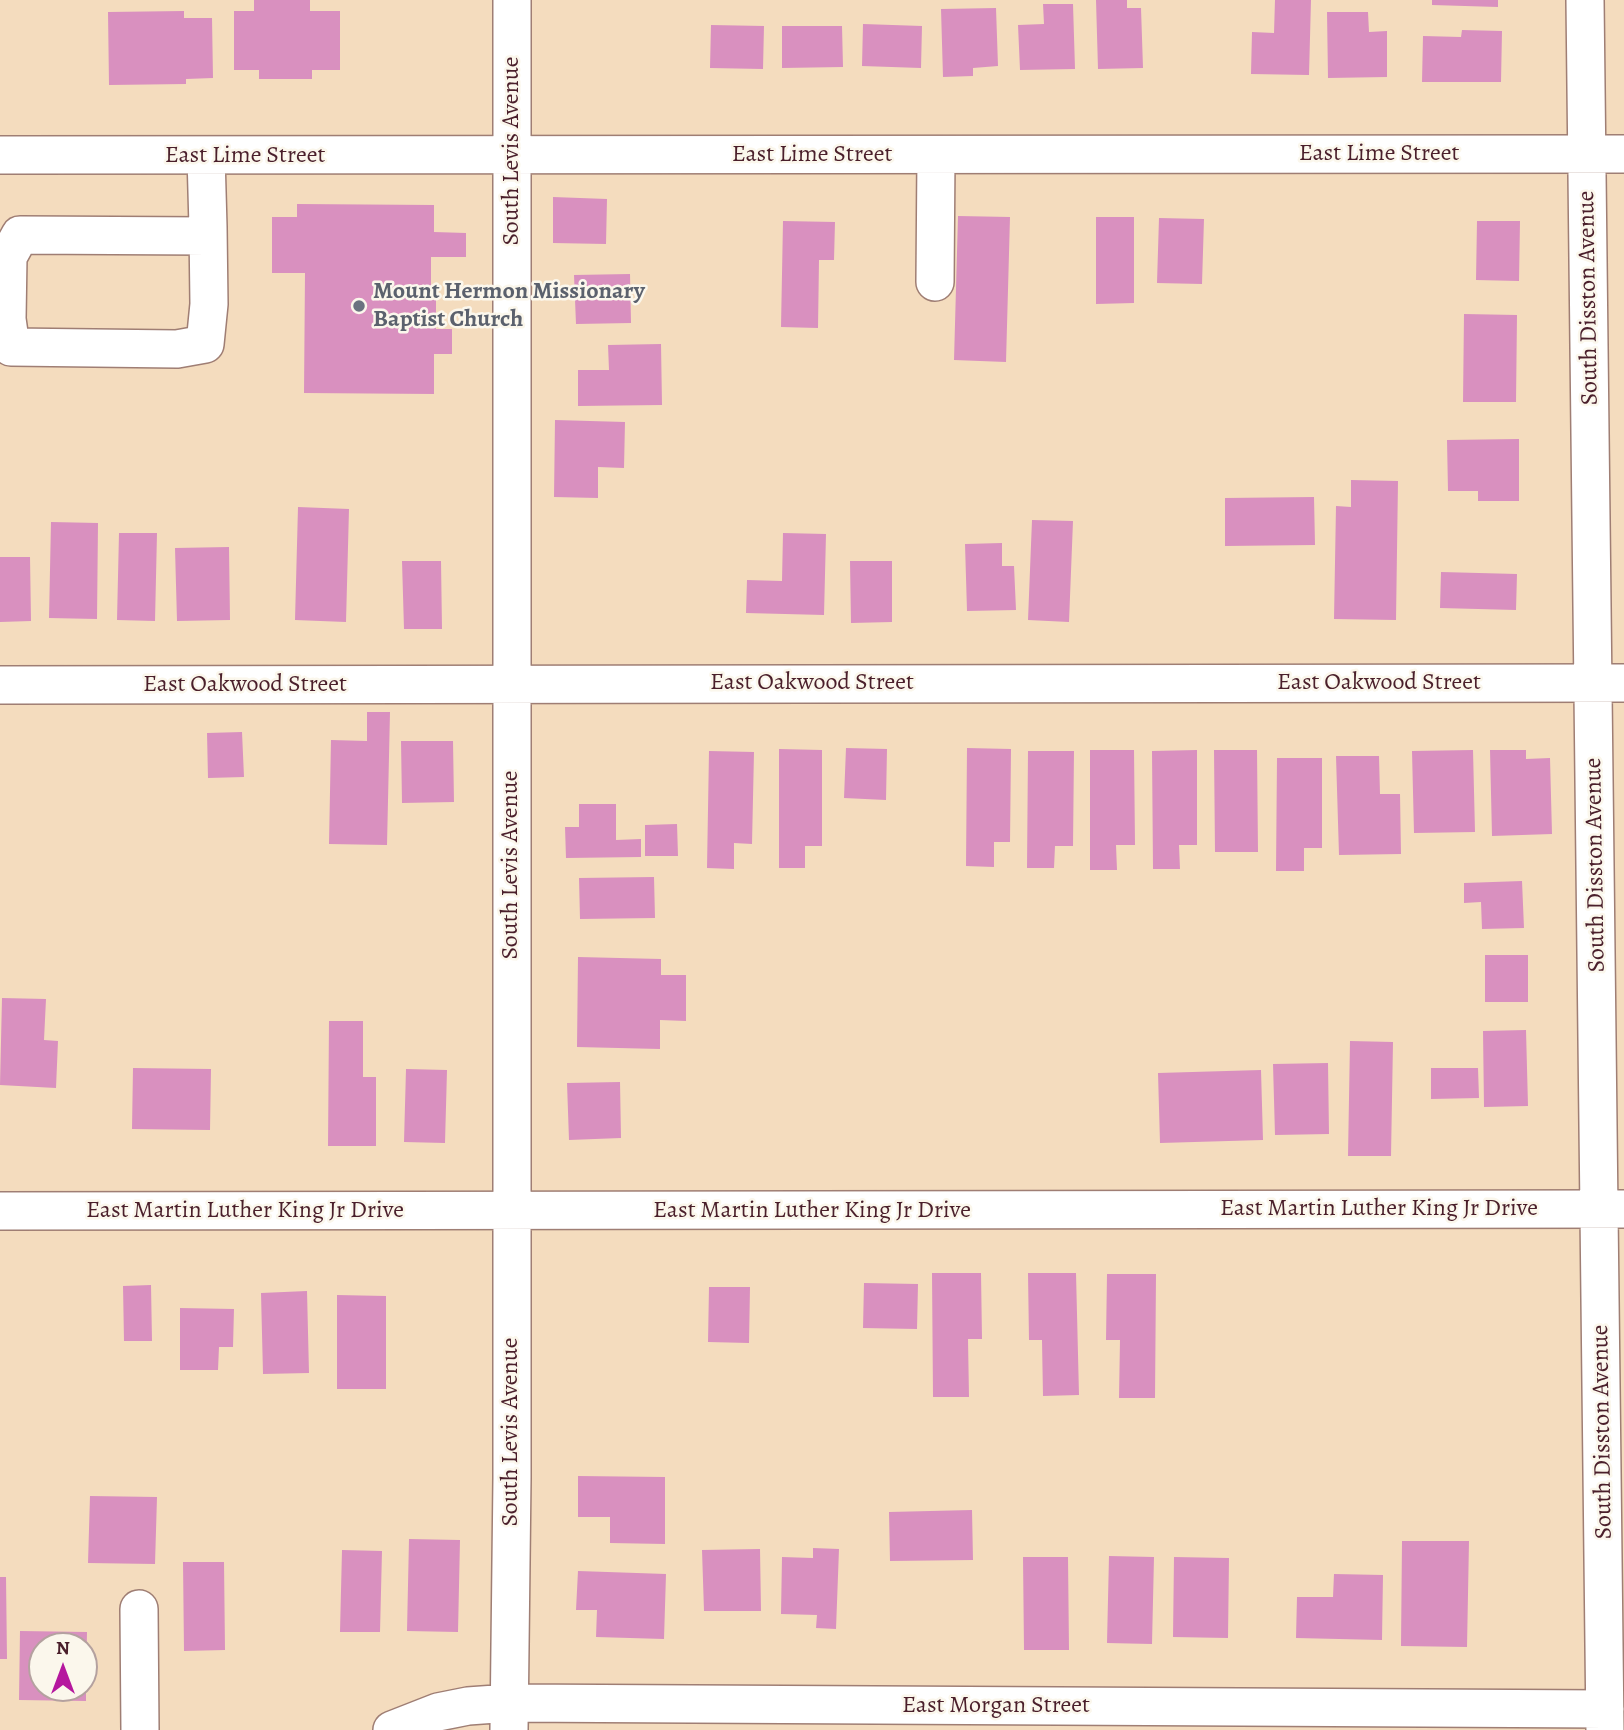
<!DOCTYPE html>
<style>
body{margin:0}
#map{position:relative;width:1624px;height:1730px;overflow:hidden;background:#f4dcbe;font-family:Alegreya,serif}
canvas{display:block}
.north{position:absolute;left:28px;top:1632px;width:70px;height:70px;box-sizing:border-box;background:#fbf7ec;border:2px solid #b4a19f;border-radius:50%;rotate:0deg;font-size:19px;font-weight:700;line-height:28px;text-align:center;color:#4a1f2b}
.north::after{content:'';display:block;margin:auto;width:24px;height:32px;background:#b5179e;clip-path:polygon(50% 0,100% 100%,50% 72%,0 100%)}
</style>
<div id="map">
<canvas width="1624" height="1730"></canvas>
<div class="north">N</div>
</div>
<script>
const ctx = document.querySelector('canvas').getContext('2d');
ctx.lineJoin = 'round';
function fill(path, color) { ctx.fillStyle = color; ctx.fill(path, 'evenodd'); }
const toPath = rows => new Path2D(rows.map(r => 'M' + r).join(''));
function trace(path, color, width, dash) { ctx.strokeStyle = color; ctx.lineWidth = width; ctx.lineCap = dash ? 'butt' : 'round'; ctx.setLineDash(dash || []); ctx.stroke(path); }
function write(font, color, halo, rows, align = 'center') {
  ctx.font = font + ' Alegreya,serif'; ctx.lineWidth = 5; ctx.setLineDash([]); ctx.textBaseline = 'middle'; ctx.strokeStyle = halo; ctx.fillStyle = color; for (const [text, x, y, turn = 0] of rows) {
    ctx.save(); ctx.translate(x, y); ctx.rotate((+turn || 0) * Math.PI / 180); ctx.textAlign = isNaN(turn) ? turn : align; if (halo) ctx.strokeText(text, 0, 0); ctx.fillText(text, 0, 0); ctx.restore();
  }
}
const building = toPath([
 [254,0,310,0,310,11,340,11,340,70,312,70,312,79,259,79,259,70,234,70,234,11,254,11],
 [1096,0,1127,0,1127,8,1141,8,1143,68,1098,69],
 [1275,0,1311,0,1309,75,1251,74,1252,32,1274,33],
 [1432,0,1498,0,1498,7,1432,5],
 [1043,4,1073,4,1075,69,1020,70,1018,25,1044,24],
 [996,8,998,66,973,68,973,76,943,77,941,9],
 [184,11,184,18,212,18,213,78,186,79,186,84,109,85,108,12],
 [1327,12,1368,12,1369,32,1387,31,1387,77,1328,78],
 [863,24,922,26,921,68,862,66],
 [711,25,764,26,763,69,710,68],
 [782,26,842,26,843,67,782,68],
 [1462,30,1502,31,1501,82,1422,82,1423,36,1461,37],
 [553,197,607,199,606,244,553,243],
 [297,204,434,205,434,232,466,233,466,257,431,257,431,293,436,293,436,329,452,329,452,354,434,354,434,394,304,393,305,273,272,273,272,217,297,217],
 [958,216,1010,217,1006,362,954,360],
 [1096,217,1134,217,1134,303,1096,304],
 [1159,218,1204,219,1202,284,1157,283],
 [783,221,835,222,834,260,819,260,818,328,781,327],
 [1477,221,1520,221,1519,281,1476,280],
 [630,274,631,323,576,324,574,275],
 [1464,314,1517,315,1516,402,1463,402],
 [661,344,662,405,578,406,578,370,609,370,608,345],
 [555,420,625,422,624,468,598,467,598,498,554,497],
 [1519,439,1519,501,1478,501,1478,491,1448,491,1447,440],
 [1351,480,1398,481,1396,620,1334,619,1336,506,1351,507],
 [1314,497,1315,545,1225,546,1225,498],
 [298,507,349,509,346,622,295,620],
 [1032,520,1073,521,1069,622,1028,620],
 [51,522,98,523,97,619,49,618],
 [119,533,157,533,155,621,117,620],
 [783,533,826,534,824,615,746,613,747,580,782,581],
 [1002,543,1002,566,1014,566,1016,610,967,611,965,544],
 [229,547,230,620,177,621,175,548],
 [0,557,30,557,31,621,0,622],
 [402,561,441,561,442,629,404,629],
 [850,561,892,561,892,622,851,623],
 [1441,572,1517,574,1516,610,1440,608],
 [367,712,390,712,387,845,329,844,331,740,367,741],
 [242,732,244,777,208,778,207,733],
 [401,741,453,741,454,802,402,803],
 [846,748,887,749,886,800,844,798],
 [967,748,1011,749,1010,842,994,842,994,867,966,866],
 [779,749,822,750,822,846,805,846,805,868,779,868],
 [1090,750,1134,750,1135,845,1116,845,1117,870,1090,870],
 [1197,750,1197,845,1179,845,1180,869,1153,869,1152,751],
 [1214,750,1257,750,1258,852,1215,852],
 [1473,750,1475,832,1414,833,1412,751],
 [1490,750,1526,750,1526,759,1550,758,1552,834,1492,836],
 [709,751,754,752,752,844,734,843,734,869,707,868],
 [1028,751,1074,751,1073,846,1055,846,1054,868,1027,868],
 [1336,756,1379,756,1380,794,1400,794,1401,854,1339,855],
 [1277,758,1322,758,1322,848,1304,848,1304,871,1276,871],
 [579,804,616,804,616,840,641,839,641,857,566,858,565,827,579,827],
 [677,824,678,856,645,856,645,825],
 [654,877,655,918,580,919,579,878],
 [1522,881,1524,928,1482,929,1481,902,1464,903,1464,883],
 [1485,955,1528,955,1528,1002,1485,1002],
 [578,957,661,959,661,975,686,975,686,1021,660,1020,660,1049,577,1047],
 [2,998,46,999,44,1040,58,1041,56,1088,0,1085],
 [329,1021,363,1021,363,1077,376,1077,376,1146,328,1146],
 [1526,1030,1528,1106,1484,1107,1483,1031],
 [1350,1041,1393,1042,1391,1156,1348,1156],
 [1328,1063,1329,1134,1275,1135,1273,1064],
 [133,1068,211,1069,210,1130,132,1129],
 [1431,1068,1478,1068,1479,1098,1431,1099],
 [406,1069,447,1070,445,1143,404,1142],
 [1261,1070,1263,1140,1160,1143,1158,1073],
 [620,1082,621,1138,569,1140,567,1083],
 [932,1273,981,1273,982,1339,968,1339,969,1397,933,1397],
 [1028,1273,1076,1273,1079,1395,1043,1396,1042,1340,1029,1340],
 [1107,1274,1156,1274,1155,1398,1119,1398,1120,1340,1106,1340],
 [864,1283,918,1284,917,1329,863,1328],
 [151,1285,152,1341,124,1341,123,1286],
 [709,1287,750,1287,749,1343,708,1342],
 [307,1291,309,1373,263,1374,261,1293],
 [337,1295,386,1296,386,1389,337,1389],
 [180,1308,234,1309,233,1347,219,1347,218,1370,180,1370],
 [578,1476,665,1477,665,1544,610,1543,610,1517,578,1517],
 [90,1496,157,1497,155,1564,88,1563],
 [972,1510,973,1560,890,1561,889,1512],
 [409,1539,460,1540,458,1632,407,1631],
 [1402,1541,1469,1541,1467,1647,1401,1646],
 [813,1548,839,1549,836,1629,816,1628,817,1615,781,1614,782,1557,813,1558],
 [760,1549,761,1611,704,1611,702,1550],
 [342,1550,382,1551,380,1632,340,1632],
 [1109,1556,1154,1557,1152,1644,1107,1643],
 [1023,1557,1068,1557,1069,1650,1024,1650],
 [1174,1557,1229,1558,1228,1638,1173,1637],
 [183,1562,224,1562,225,1650,184,1651],
 [578,1571,666,1574,664,1639,596,1637,597,1610,576,1610],
 [1334,1574,1383,1575,1382,1640,1296,1638,1297,1597,1333,1597],
 [0,1577,6,1577,7,1659,0,1659],
 [20,1631,87,1632,86,1681,84,1681,84,1646,42,1646,42,1688,86,1688,86,1701,19,1700]
]);
const minor = toPath([
 [1585,0,1605,1730],
 [0,155,1624,154],
 [206,156,208,227,209,304,205,344,177,349,11,347,7,319,8,257,20,235,208,236],
 [935,282,936,155],
 [0,685,1624,683],
 [0,1211,1623,1209],
 [139,1609,140,1730],
 [392,1730,438,1712,468,1706,510,1703,1605,1709],
 [509,1730,512,1478,512,0]
]);
const markers = [
 [359,306,7,"#6b7280"]
];
const streetNames = [
 ["South Levis Avenue",512,151,-90],
 ["East Lime Street",1379,154],
 ["East Lime Street",812,155],
 ["East Lime Street",245,156],
 ["South Disston Avenue",1589,298,-91],
 ["East Oakwood Street",812,683],
 ["East Oakwood Street",1379,683],
 ["East Oakwood Street",245,685],
 ["South Levis Avenue",511,865,-90],
 ["South Disston Avenue",1596,865,-91],
 ["East Martin Luther King Jr Drive",1379,1209],
 ["East Martin Luther King Jr Drive",245,1211],
 ["East Martin Luther King Jr Drive",812,1211],
 ["South Levis Avenue",511,1432,-90],
 ["South Disston Avenue",1603,1432,-91],
 ["East Morgan Street",996,1706]
];
const worshipNames = [
 ["Mount Hermon Missionary",373,292],
 ["Baptist Church",373,320]
];
fill(building, '#d990bf');
trace(minor, '#9f7e74', 40);
trace(minor, '#fff', 37);
for (const [x, y, r, color] of markers) { const dot = new Path2D(); dot.arc(x, y, r, 0, 2 * Math.PI); ctx.fillStyle = color; ctx.fill(dot); trace(dot, '#fbf7ec', 2.5); }
write('24px', '#4a1f2b', '#fbf7ec', streetNames);
write('bold 24px', '#5b616d', '#fbf7ec', worshipNames, 'left');
</script>
